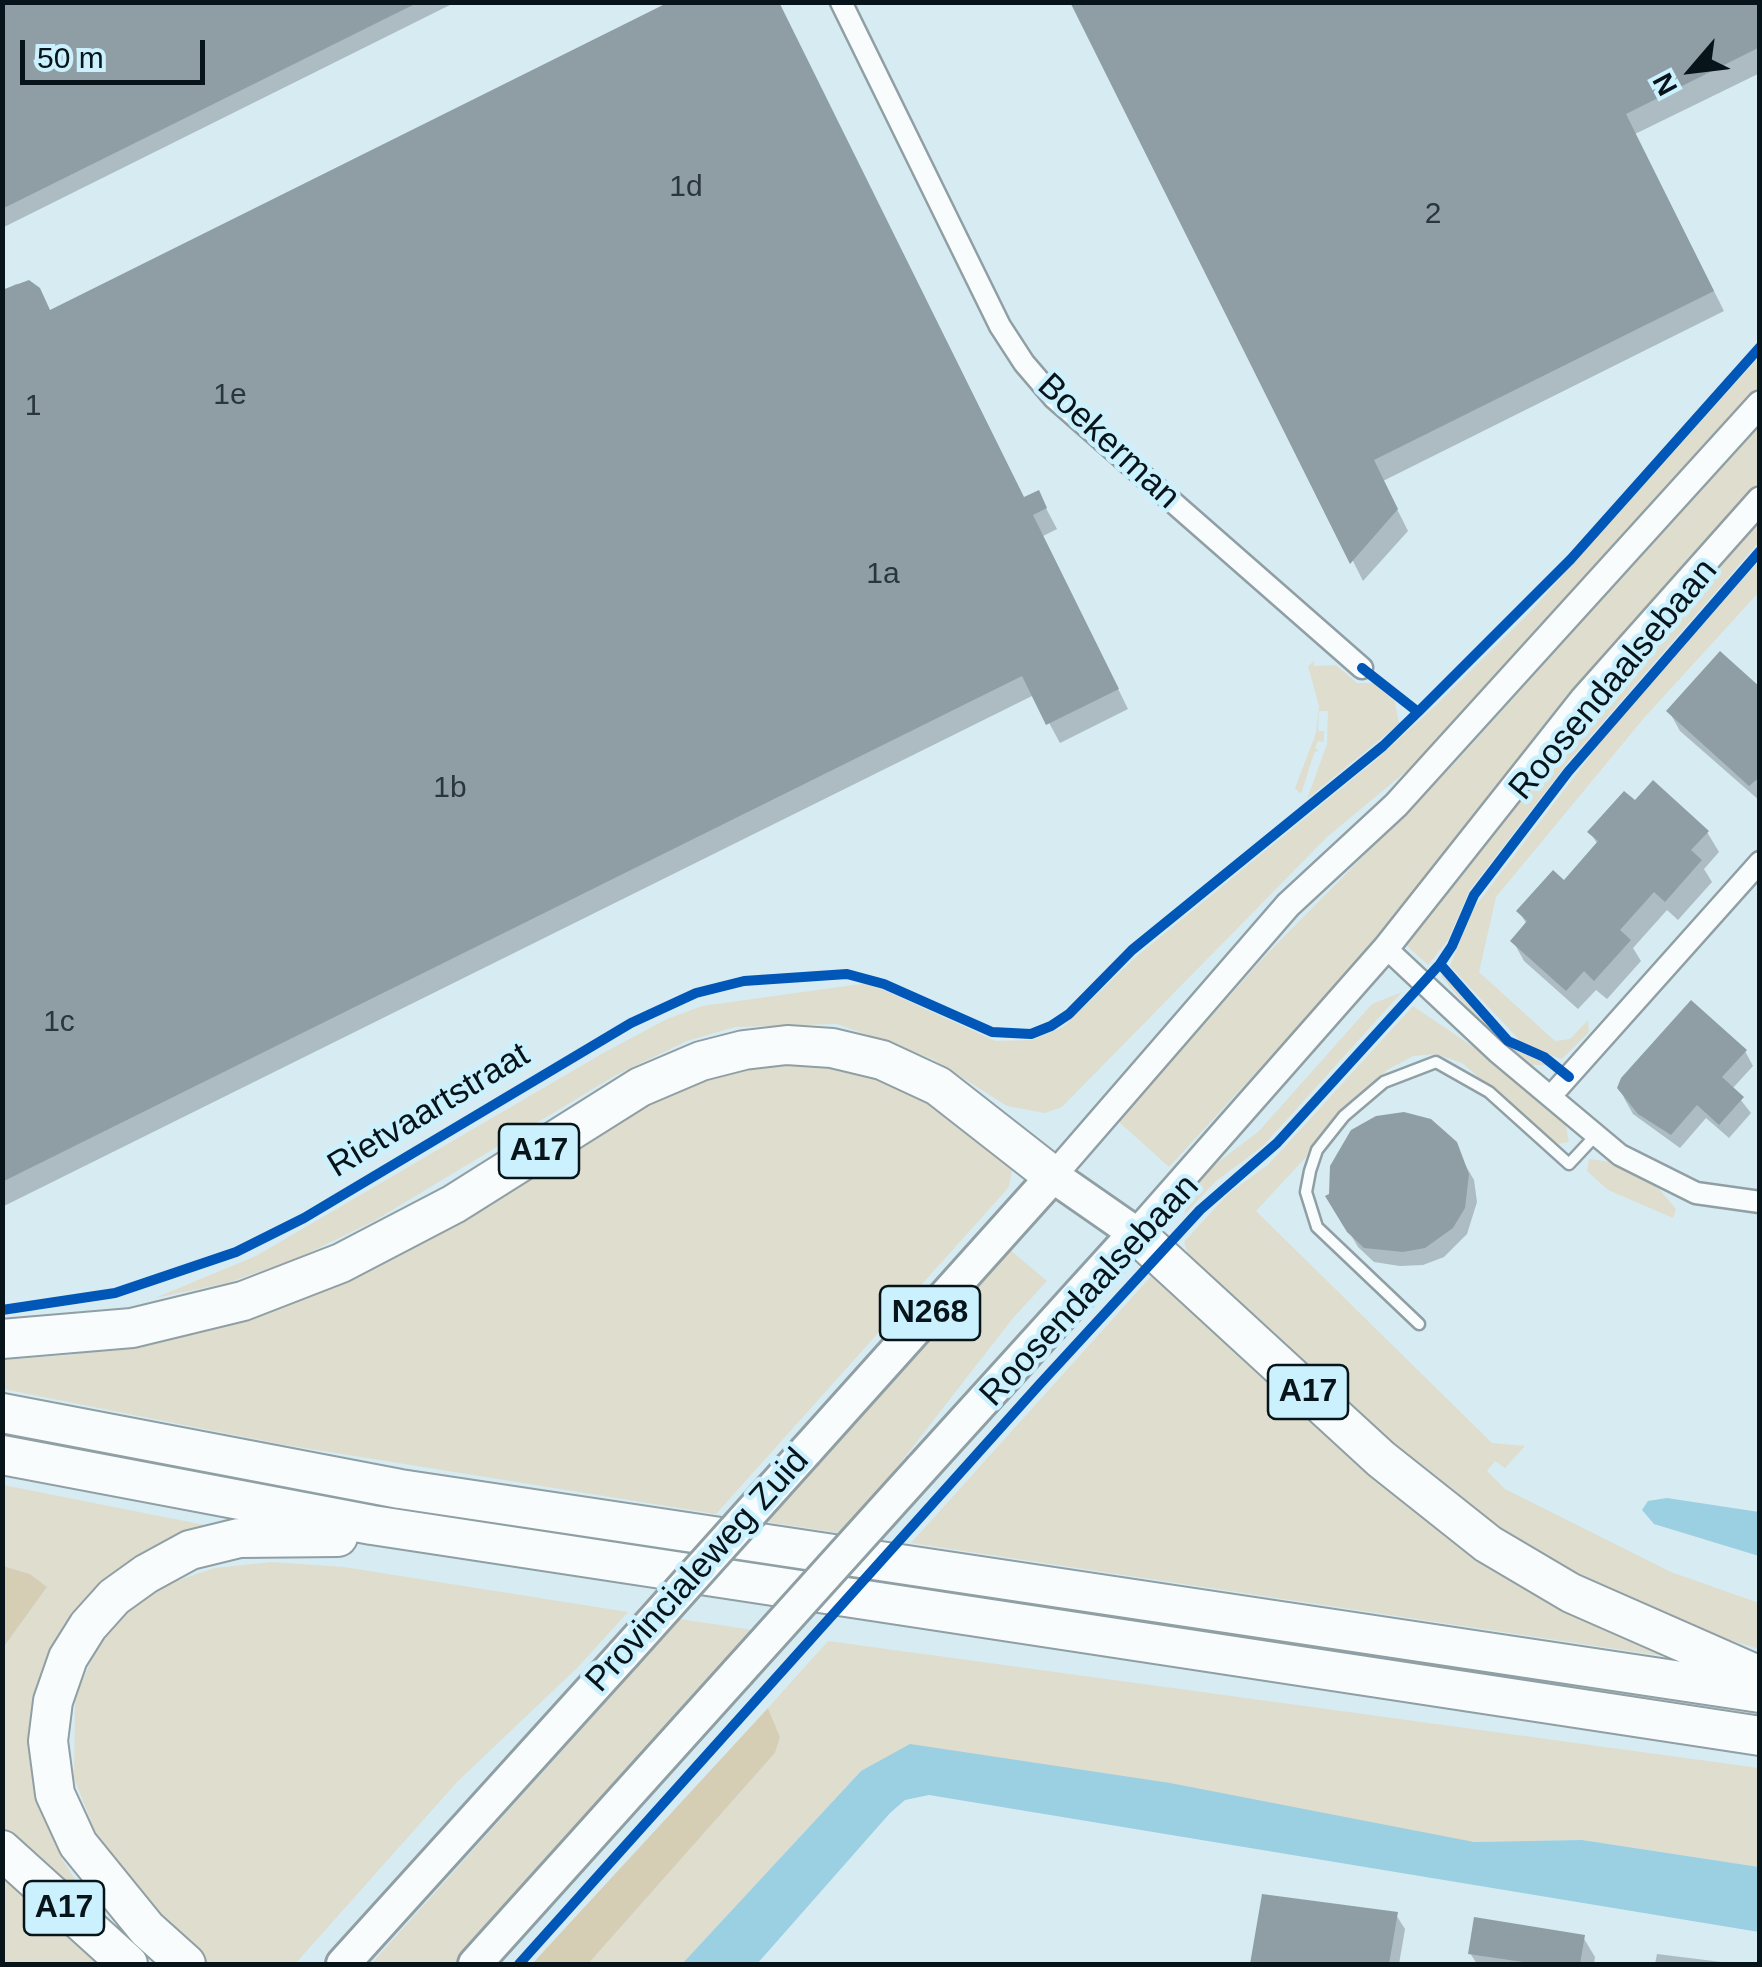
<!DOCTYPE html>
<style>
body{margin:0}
#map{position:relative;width:1762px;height:1967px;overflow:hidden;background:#d7ebf3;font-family:Arial,sans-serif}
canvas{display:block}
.frame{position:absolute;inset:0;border:5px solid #071419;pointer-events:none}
.north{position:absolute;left:1642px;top:20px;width:100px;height:100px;-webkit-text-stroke:8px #ccf1fe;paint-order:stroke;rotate:242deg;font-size:28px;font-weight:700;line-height:40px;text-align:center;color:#071419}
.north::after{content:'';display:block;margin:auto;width:35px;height:45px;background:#071419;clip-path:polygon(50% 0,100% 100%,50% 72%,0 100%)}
.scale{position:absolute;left:20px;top:40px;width:185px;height:45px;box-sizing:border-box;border:5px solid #071419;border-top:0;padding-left:12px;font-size:30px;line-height:35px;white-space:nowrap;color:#071419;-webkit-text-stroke:8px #ccf1fe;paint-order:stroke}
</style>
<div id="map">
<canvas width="1762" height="1967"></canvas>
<div class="frame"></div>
<div class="north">N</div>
<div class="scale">50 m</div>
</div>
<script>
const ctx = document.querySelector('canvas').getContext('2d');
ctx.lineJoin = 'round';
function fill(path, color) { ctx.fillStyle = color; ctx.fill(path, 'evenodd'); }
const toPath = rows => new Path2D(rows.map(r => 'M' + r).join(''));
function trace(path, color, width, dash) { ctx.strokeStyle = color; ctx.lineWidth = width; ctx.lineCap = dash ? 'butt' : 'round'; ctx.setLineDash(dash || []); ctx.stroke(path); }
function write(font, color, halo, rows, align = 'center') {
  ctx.font = font + ' Arial,sans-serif'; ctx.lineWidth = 9; ctx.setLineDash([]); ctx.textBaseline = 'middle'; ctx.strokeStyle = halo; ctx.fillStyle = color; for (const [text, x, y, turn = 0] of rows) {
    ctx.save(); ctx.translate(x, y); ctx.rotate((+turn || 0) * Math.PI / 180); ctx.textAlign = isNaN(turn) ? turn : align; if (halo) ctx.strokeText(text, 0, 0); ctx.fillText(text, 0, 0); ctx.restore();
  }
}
const green = toPath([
 [1759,357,1759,386,1439,744,1327,837,1062,1107,1045,1113,1007,1106,933,1059,837,1024,735,1027,687,1041,616,1075,374,1221,296,1259,227,1283,155,1298,256,1256,605,1052,667,1019,702,1006,868,983,996,1041,1032,1040,1063,1027,1137,956,1376,760,1435,706,1531,611],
 [1759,424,1759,481,1562,705,1366,953,1169,1167,1118,1121,1266,955,1456,762],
 [1759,520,1759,542,1568,762,1469,891,1448,940,1428,965,1406,945,1584,717],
 [1759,561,1759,592,1644,718,1496,897,1479,972,1555,1041,1570,1039,1588,1020,1589,1032,1562,1059,1526,1047,1450,966,1474,908,1606,735],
 [1314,661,1314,666,1336,665,1357,683,1374,683,1395,702,1399,724,1307,799,1327,744,1328,711,1319,711,1318,731,1324,731,1324,742,1318,741,1315,748,1319,750,1314,753,1301,794,1295,788,1316,733,1319,706,1308,666],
 [1444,974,1517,1051,1551,1065,1525,1065,1486,1029,1441,976],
 [1402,992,1263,1146,1216,1181,1184,1215,1192,1188,1204,1173,1259,1131,1372,1004],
 [1413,1006,1503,1067,1565,1122,1569,1142,1556,1144,1462,1063,1436,1054,1413,1056,1387,1070,1256,1211,1492,1443,1525,1446,1505,1468,1495,1461,1487,1471,1505,1489,1671,1572,1759,1603,1759,1649,1703,1632,1582,1580,1454,1502,1188,1254,1184,1242,1228,1194,1269,1164],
 [773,1062,823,1065,878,1079,919,1097,1003,1154,1012,1170,1009,1187,716,1514,280,1444,3,1389,3,1360,71,1355,202,1327,678,1082],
 [1589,1159,1612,1162,1659,1189,1676,1209,1673,1218,1608,1190,1587,1171],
 [1008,1248,1047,1281,1013,1318,887,1480,840,1533,768,1522],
 [1155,1272,1343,1450,1409,1505,1676,1658,911,1543],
 [3,1485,210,1526,211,1531,86,1603,40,1799,62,1859,97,1913,3,1829,3,1648,47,1587,30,1574,3,1566],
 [271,1562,344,1567,628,1612,578,1667,458,1781,295,1964,196,1964,98,1840,74,1778,75,1697,100,1641,123,1614,164,1585,215,1568],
 [680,1619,753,1630,454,1964,371,1964],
 [828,1641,1759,1768,1759,1867,1582,1840,1474,1842,861,1771,682,1964,588,1964,775,1753,780,1737,768,1708],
 [2,1878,3,1878,99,1964,3,1964]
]);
const forest = toPath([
 [3,1566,30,1574,47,1587,3,1648],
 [768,1708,780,1737,775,1753,588,1964,532,1964]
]);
const water = toPath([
 [1667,1498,1759,1512,1759,1556,1654,1524,1642,1510,1648,1501],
 [910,1744,1170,1783,1474,1842,1582,1840,1759,1867,1759,1932,929,1795,905,1800,890,1813,757,1964,682,1964,861,1771]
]);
const shadow = toPath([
 [2,2,456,2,2,228],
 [1073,2,1760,2,1760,73,1635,134,1724,311,1383,481,1408,531,1363,581],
 [16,284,34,285,50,313,1025,500,1038,493,1057,529,1043,536,1128,709,1060,743,1034,695,2,1207,2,291],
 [1760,690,1760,801,1680,731,1669,711],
 [1635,804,1707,832,1719,852,1704,869,1712,882,1678,920,1667,910,1633,948,1641,961,1607,999,1596,990,1578,1009,1524,961,1513,941,1527,925,1519,911,1564,883,1598,845,1590,832],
 [1745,1051,1753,1066,1732,1089,1751,1113,1729,1138,1706,1118,1680,1148,1633,1114,1624,1098,1621,1084],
 [1353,1132,1448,1135,1474,1180,1477,1202,1467,1234,1444,1257,1423,1265,1400,1266,1374,1262,1358,1247,1329,1197,1337,1154],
 [1264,1897,1396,1915,1405,1929,1399,1964,1253,1964],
 [1583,1937,1595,1957,1594,1964,1477,1964,1470,1953],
 [1657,1954,1738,1964,1655,1964]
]);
const building = toPath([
 [2,2,419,2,2,209],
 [669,2,779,2,1024,497,1039,490,1047,508,1033,515,1119,689,1046,725,1022,676,2,1182,2,290,29,280,40,288,50,310],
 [1070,2,1760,2,1760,47,1626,114,1714,291,1374,460,1398,509,1350,564],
 [1720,651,1760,687,1760,777,1749,786,1666,711],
 [1653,780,1709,831,1691,850,1702,860,1665,902,1654,892,1620,930,1631,940,1594,981,1584,971,1566,991,1510,941,1527,921,1516,911,1553,870,1564,880,1598,841,1587,832,1624,791,1635,800],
 [1691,1000,1747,1050,1722,1077,1744,1097,1719,1125,1697,1105,1671,1135,1638,1114,1617,1088,1621,1078],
 [1404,1112,1431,1119,1457,1142,1469,1174,1465,1208,1453,1228,1425,1248,1403,1252,1364,1248,1347,1232,1325,1196,1329,1194,1330,1166,1351,1130,1376,1116],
 [1262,1894,1398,1912,1389,1964,1250,1964],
 [1474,1917,1585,1935,1580,1964,1537,1964,1468,1954]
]);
const service = toPath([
 [1419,1324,1317,1227,1306,1192,1310,1171,1317,1150,1344,1116,1384,1082,1436,1062,1489,1092,1569,1164,1597,1134]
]);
const minor = toPath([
 [841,2,1000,326,1024,363,1054,398,1362,668],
 [1386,948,1497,1052,1620,1155,1696,1193,1760,1202],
 [1551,1096,1760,862]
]);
const tertiary = toPath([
 [1053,1176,1288,905,1396,805,1760,404],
 [1135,1233,1386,948,1583,699,1760,500]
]);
const primary = toPath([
 [806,1451,1053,1176,1135,1233,921,1469],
 [343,1964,623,1655],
 [475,1964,738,1672]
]);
const motorway = toPath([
 [1135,1233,1381,1459,1488,1544,1571,1593,1760,1676],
 [2,1339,132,1328,243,1301,341,1263,454,1204,640,1087,701,1061,744,1050,787,1045,832,1048,882,1060,938,1086,1053,1176],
 [2,1413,400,1489,1760,1693],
 [2,1455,372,1525,1760,1736],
 [2,1850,128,1964],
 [186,1964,147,1929,78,1844,55,1794,48,1741,53,1701,68,1658,88,1626,114,1597,146,1574,190,1550,239,1538,338,1537]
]);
const primaryBridge = toPath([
 [623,1655,806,1451],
 [738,1672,921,1469]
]);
const cycleway = toPath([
 [1362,668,1418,712,1571,559,1760,347],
 [1440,964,1508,1041,1544,1057,1569,1077],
 [2,1310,115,1293,236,1252,304,1218,631,1023,696,993,744,981,847,974,884,984,992,1032,1031,1034,1051,1026,1069,1014,1132,950,1383,746,1418,712],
 [519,1964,1039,1385,1200,1210,1277,1143,1440,964,1452,946,1474,895,1568,772,1760,551]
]);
const numberNames = [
 ["1d",686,188],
 ["2",1433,215],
 ["1e",230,396],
 ["1",33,407],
 ["1a",883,575],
 ["1b",450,789],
 ["1c",59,1023]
];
const shields = [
 [539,1151,80],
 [930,1313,100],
 [1308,1392,80],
 [64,1908,80]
];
const shieldNames = [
 ["A17",539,1151],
 ["N268",930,1313],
 ["A17",1308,1392],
 ["A17",64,1908]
];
const streetNames = [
 ["Boekerman",1108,442,43],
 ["Roosendaalsebaan",1614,680,-50],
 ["Rietvaartstraat",429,1111,-31],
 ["Roosendaalsebaan",1090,1291,-47],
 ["Provincialeweg Zuid",698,1571,-48]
];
fill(green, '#dfddce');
fill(forest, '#d5ceb5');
fill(water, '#9bcfe2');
fill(shadow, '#0003');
fill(building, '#8f9ea4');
trace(service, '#8f9fa4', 15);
trace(minor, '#8f9fa4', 25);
trace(tertiary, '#8f9fa4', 30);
trace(primary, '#8f9fa4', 38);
trace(motorway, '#8f9fa4', 42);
trace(service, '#f9fcfd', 10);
trace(minor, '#f9fcfd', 20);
trace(tertiary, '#f9fcfd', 25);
trace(primary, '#f9fcfd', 32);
trace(motorway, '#f9fcfd', 38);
trace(primaryBridge, '#8f9fa4', 38, []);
trace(primaryBridge, '#f9fcfd', 32);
trace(cycleway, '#0057b8', 10);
write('30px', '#29363c', null, numberNames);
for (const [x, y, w] of shields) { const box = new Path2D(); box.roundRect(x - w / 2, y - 27, w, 54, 8); ctx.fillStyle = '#ccf1fe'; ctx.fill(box); trace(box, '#071419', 2.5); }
write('bold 32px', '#071419', null, shieldNames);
write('35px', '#071419', '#ccf1fe', streetNames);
</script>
